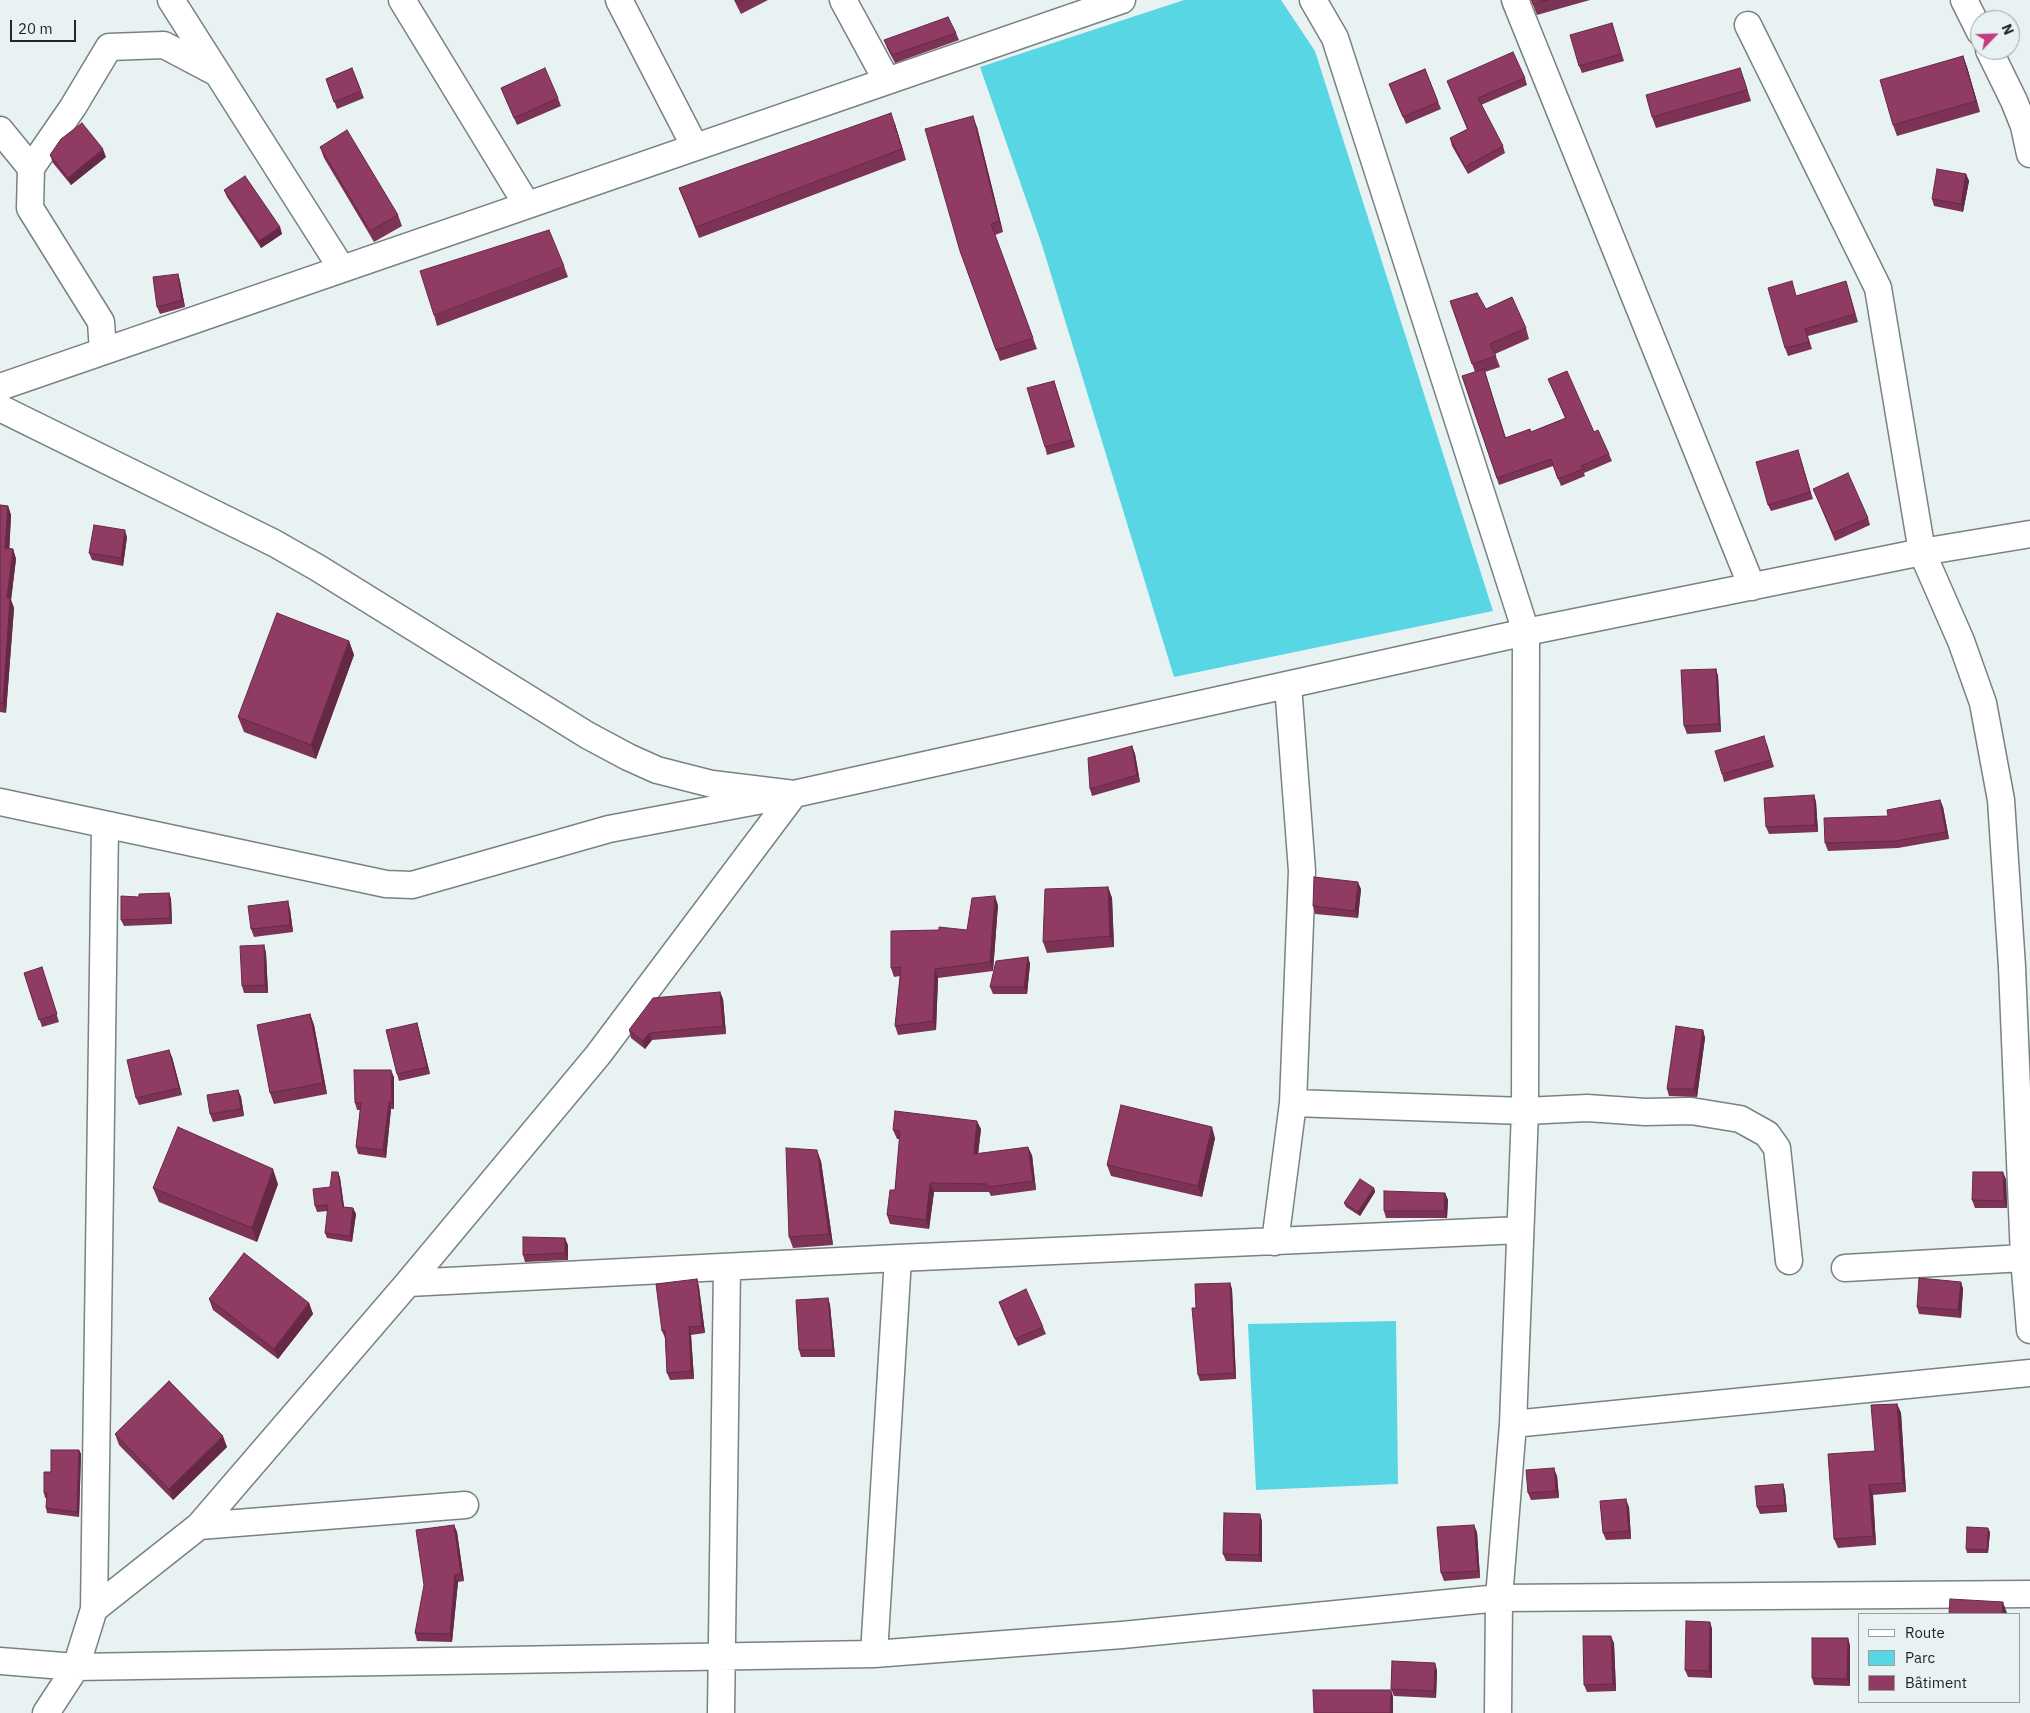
<!DOCTYPE html>
<meta charset="utf-8">
<style>
body{margin:0}
#map{position:relative;width:2030px;height:1713px;overflow:hidden;background:#e9f2f3;font-family:"IBM Plex Sans",sans-serif}
canvas{display:block}
.legend{position:absolute;left:1858px;top:1613px;width:162px;height:90px;box-sizing:border-box;background:#e9f2f3;border:1px solid #99a0a1;margin:0;padding:6px 9px;list-style:none;font-size:15px;color:#222626}
.legend li{display:flex;align-items:center;gap:10px;height:25px}
.legend b{width:25px;border:1px solid #99a0a1}
.north{position:absolute;left:1970px;top:10px;width:50px;height:50px;box-sizing:border-box;background:#e9f2f3;border:1px solid #99a0a1;border-radius:50%;rotate:66deg;font-size:14px;font-weight:700;line-height:20px;text-align:center;color:#222626}
.north::after{content:'';display:block;margin:auto;width:18px;height:22px;background:#c33e80;clip-path:polygon(50% 0,100% 100%,50% 72%,0 100%)}
.scale{position:absolute;left:10px;top:20px;width:66px;height:22px;box-sizing:border-box;border:2px solid #222626;border-top:0;padding-left:6px;font-size:15px;line-height:18px;white-space:nowrap;color:#222626;-webkit-text-stroke:4px #e9f2f3;paint-order:stroke}
</style>
<div id="map">
<canvas width="2030" height="1713"></canvas>
<ul class="legend">
<li><b style="height:6px;background:#fff"></b>Route</li>
<li><b style="height:14px;background:#58d6e3"></b>Parc</li>
<li><b style="height:14px;background:#903b63"></b>Bâtiment</li>
</ul>
<div class="north">N</div>
<div class="scale">20 m</div>
</div>
<script>
const ctx = document.querySelector('canvas').getContext('2d');
ctx.lineJoin = 'round';
function fill(path, color) { ctx.fillStyle = color; ctx.fill(path, 'evenodd'); }
const toPath = rows => new Path2D(rows.map(r => 'M' + r).join(''));
function trace(path, color, width, dash) { ctx.strokeStyle = color; ctx.lineWidth = width; ctx.lineCap = dash ? 'butt' : 'round'; ctx.setLineDash(dash || []); ctx.stroke(path); }
const green = toPath([
 [1184,0,1281,0,1315,51,1493,611,1174,677,1042,245,980,67],
 [1396,1321,1398,1484,1256,1490,1248,1324]
]);
const street = toPath([
 [171,0,342,269],
 [402,0,527,205],
 [619,0,695,147],
 [843,0,887,81],
 [1313,0,1335,38,1526,632,1525,1111,1513,1424,1499,1598,1498,1713],
 [1515,0,1752,587],
 [1964,0,1980,32],
 [1748,25,1878,288,1922,552,1961,641,1983,703,2001,800,2012,967,2024,1258,2030,1330],
 [1989,50,2014,101,2024,126,2030,154],
 [0,130,31,168,30,208,101,322,103,351],
 [31,168,73,107,109,47,164,45,217,73],
 [0,387,1122,0],
 [0,408,274,543,318,568,587,735,628,757,657,770,712,784,794,794,598,1055,408,1283,199,1526,94,1609,76,1667,46,1713],
 [0,802,386,884,412,885,609,829,794,794,1526,632,1922,552,2030,534],
 [1293,1103,1525,1111,1587,1108,1645,1112,1691,1111,1740,1119,1767,1134,1777,1148,1789,1261],
 [1275,1242,1293,1103,1302,871,1288,685],
 [1845,1268,2024,1258],
 [408,1283,898,1258,1520,1230],
 [1513,1424,2030,1373],
 [199,1526,465,1505],
 [94,1609,105,826],
 [874,1654,898,1258],
 [0,1661,76,1667,874,1654,1122,1635,1499,1598,2030,1594],
 [721,1713,727,1268]
]);
const wall = toPath([
 [734,0,768,0,741,14],
 [1531,0,1590,0,1537,15],
 [1612,23,1624,61,1582,73,1579,66],
 [956,33,959,40,895,63,887,48,884,40],
 [1963,56,1967,67,1980,112,1897,136,1893,125],
 [352,68,364,98,337,109,326,79],
 [1425,69,1441,109,1406,124,1389,84],
 [1525,78,1527,85,1481,105,1503,146,1505,153,1468,174,1452,146,1450,138,1467,129,1447,81],
 [1744,79,1751,101,1656,128,1652,117],
 [501,88,558,98,561,106,517,125],
 [895,124,906,160,699,238,679,188],
 [977,127,1003,232,995,235,1037,349,1000,361,960,251],
 [320,147,398,215,402,226,374,242,324,158],
 [50,155,106,157,71,185,53,163],
 [1966,174,1969,181,1963,212,1934,206,1932,199],
 [224,190,280,227,282,234,261,248,227,197],
 [564,266,568,277,437,326,434,315],
 [178,274,180,281,185,307,160,314,157,307],
 [1792,281,1796,296,1848,288,1858,322,1808,336,1812,349,1788,356,1785,348],
 [1450,301,1486,309,1526,328,1529,339,1495,354,1500,367,1485,372,1506,438,1531,432,1565,418,1548,379,1594,432,1609,454,1612,461,1584,473,1585,476,1561,486,1553,466,1499,485,1462,376,1475,372],
 [1054,381,1075,447,1047,455,1045,447],
 [1798,450,1813,499,1771,511,1768,505],
 [1813,489,1868,518,1870,525,1835,541],
 [0,505,8,506,11,515,9,549,13,549,16,559,11,600,14,608,6,713,0,712],
 [127,537,123,566,92,560,89,553],
 [349,641,354,655,316,759,244,732,238,717],
 [1716,669,1718,676,1721,732,1687,734,1684,726],
 [1767,744,1774,767,1724,782,1722,774],
 [1132,746,1135,754,1140,782,1092,796,1090,789],
 [1814,795,1816,802,1818,832,1769,834,1766,827],
 [1940,800,1943,807,1949,839,1898,848,1828,851,1825,843,1888,816],
 [1108,887,1112,898,1114,947,1047,953,1043,942],
 [1361,889,1358,918,1315,914,1313,906],
 [169,893,171,899,172,924,124,926,121,920,139,897],
 [998,905,993,971,938,978,936,1030,898,1035,895,1026,900,976,894,977,891,968,967,930],
 [290,909,293,932,254,937,251,929],
 [264,945,266,953,268,993,244,993,242,986],
 [1028,957,1030,964,1027,994,993,994,990,987],
 [42,967,59,1022,42,1027,24,973],
 [720,992,723,999,726,1034,652,1040,645,1049,631,1038,629,1030],
 [310,1014,314,1025,327,1094,274,1104,270,1093],
 [417,1023,419,1030,430,1074,399,1081,397,1074],
 [1703,1030,1705,1038,1697,1097,1669,1096,1667,1089],
 [172,1057,182,1095,139,1105,136,1098],
 [394,1077,394,1109,391,1109,386,1158,358,1154,356,1147,360,1110,357,1110,355,1103],
 [238,1090,241,1097,244,1116,213,1122,210,1114],
 [981,1129,978,1154,1032,1155,1036,1190,991,1196,989,1192,934,1192,929,1229,890,1224,887,1215,895,1190,900,1139,897,1139,893,1130],
 [1215,1138,1202,1197,1111,1176,1107,1165],
 [821,1161,833,1245,793,1248,789,1237],
 [338,1172,340,1178,344,1207,353,1208,356,1214,352,1242,327,1238,325,1233,328,1211,317,1212,315,1206,330,1187],
 [2006,1179,2007,1208,1975,1208,1972,1200],
 [278,1184,257,1242,159,1202,153,1188],
 [1374,1188,1375,1192,1360,1216,1346,1207,1344,1203],
 [1445,1193,1448,1200,1447,1218,1386,1218,1384,1211],
 [568,1245,568,1260,525,1262,523,1255],
 [697,1279,699,1287,705,1333,691,1335,694,1379,670,1380,667,1373,665,1338,662,1331],
 [1961,1282,1963,1289,1961,1318,1919,1314,1917,1307],
 [1230,1283,1232,1289,1236,1379,1200,1381,1198,1375,1196,1308],
 [828,1298,830,1305,835,1357,801,1357,799,1350],
 [209,1299,309,1303,313,1314,278,1359,213,1310],
 [999,1302,1043,1327,1046,1334,1018,1346],
 [1897,1404,1901,1413,1906,1492,1873,1495,1876,1545,1838,1548,1834,1539],
 [115,1434,227,1447,173,1500,119,1445],
 [79,1450,81,1454,79,1517,47,1513,46,1508,47,1498,45,1498,44,1493,51,1472],
 [1557,1476,1559,1498,1531,1500,1528,1493],
 [1783,1484,1785,1491,1787,1512,1760,1514,1757,1507],
 [1629,1507,1631,1539,1606,1540,1603,1533],
 [1262,1521,1262,1562,1226,1561,1223,1554],
 [454,1525,457,1532,464,1581,458,1582,452,1642,417,1641,415,1633],
 [1477,1532,1480,1578,1444,1581,1441,1573],
 [1990,1532,1988,1553,1967,1553,1966,1549],
 [1710,1622,1712,1629,1712,1678,1688,1677,1685,1670],
 [1848,1638,1850,1646,1850,1686,1814,1685,1812,1678],
 [1614,1643,1616,1691,1587,1692,1584,1685],
 [1437,1670,1436,1698,1394,1696,1391,1689]
]);
const shadedWall = toPath([
 [1963,56,1967,67,1980,112,1976,101],
 [1740,68,1744,79,1751,101,1747,90],
 [891,113,895,124,906,160,902,149],
 [973,116,977,127,1003,232,999,221],
 [103,149,106,157,71,185,68,178],
 [1966,174,1969,181,1963,212,1961,204],
 [280,227,282,234,261,248,259,241],
 [178,274,180,281,185,307,182,300],
 [8,506,11,515,9,558,5,548],
 [125,530,127,537,123,566,121,558],
 [13,549,16,559,11,600,14,608,6,713,3,703,7,598],
 [349,641,354,655,316,759,311,745],
 [1716,669,1718,676,1721,732,1719,724],
 [1132,746,1135,754,1140,782,1137,775],
 [1814,795,1816,802,1818,832,1815,825],
 [1940,800,1943,807,1949,839,1946,832],
 [1358,882,1361,889,1358,918,1355,911],
 [1108,887,1112,898,1114,947,1110,936],
 [169,893,171,899,172,924,170,918],
 [995,896,998,905,993,971,990,962],
 [288,901,290,909,293,932,290,925],
 [264,945,266,953,268,993,265,985],
 [1028,957,1030,964,1027,994,1024,987],
 [935,969,938,978,936,1030,933,1021],
 [720,992,723,999,726,1034,723,1026],
 [310,1014,314,1025,327,1094,323,1083],
 [417,1023,419,1030,430,1074,427,1067],
 [1703,1030,1705,1038,1697,1097,1694,1089],
 [649,1033,652,1040,645,1049,643,1041],
 [169,1050,172,1057,182,1095,179,1088],
 [391,1070,394,1077,394,1109,392,1102],
 [238,1090,241,1097,244,1116,241,1109],
 [389,1102,391,1109,386,1158,383,1150],
 [977,1121,981,1129,977,1163,974,1154],
 [1212,1127,1215,1138,1202,1197,1198,1186],
 [1028,1147,1032,1155,1036,1190,1033,1181],
 [817,1150,821,1161,833,1245,829,1234],
 [273,1169,278,1184,257,1242,252,1228],
 [338,1172,340,1178,345,1213,343,1207],
 [2003,1172,2006,1179,2007,1208,2004,1201],
 [930,1183,934,1192,929,1229,926,1220],
 [1374,1188,1375,1192,1360,1216,1358,1212],
 [1445,1193,1448,1200,1447,1218,1444,1211],
 [353,1208,356,1214,352,1242,350,1236],
 [565,1238,568,1245,568,1260,565,1253],
 [697,1279,699,1287,705,1333,702,1326],
 [1961,1282,1963,1289,1961,1318,1958,1310],
 [1230,1283,1232,1289,1236,1379,1234,1373],
 [828,1298,830,1305,835,1357,833,1350],
 [309,1303,313,1314,278,1359,274,1349],
 [689,1327,691,1335,694,1379,691,1371],
 [1897,1404,1901,1413,1906,1492,1903,1483],
 [223,1436,227,1447,173,1500,169,1489],
 [79,1450,81,1454,79,1517,77,1512],
 [1554,1468,1557,1476,1559,1498,1556,1491],
 [1783,1484,1785,1491,1787,1512,1785,1505],
 [1869,1485,1873,1495,1876,1545,1873,1536],
 [1626,1499,1629,1507,1631,1539,1629,1531],
 [1260,1514,1262,1521,1262,1562,1259,1555],
 [454,1525,457,1532,464,1581,461,1574],
 [1474,1525,1477,1532,1480,1578,1478,1571],
 [1988,1528,1990,1532,1988,1553,1987,1550],
 [455,1575,458,1582,452,1642,450,1634],
 [2003,1602,2007,1613,2007,1614,2002,1614],
 [1710,1622,1712,1629,1712,1678,1709,1671],
 [1611,1636,1614,1643,1616,1691,1613,1684],
 [1848,1638,1850,1646,1850,1686,1847,1679],
 [1435,1663,1437,1670,1436,1698,1434,1691],
 [1391,1690,1393,1696,1393,1713,1390,1713]
]);
const building = toPath([
 [736,0,744,0,737,3,736,0],
 [1532,0,1548,0,1533,4,1532,0],
 [948,17,956,33,892,55,884,40,948,17],
 [1612,23,1621,54,1579,66,1570,35,1612,23],
 [1513,52,1525,78,1478,98,1503,146,1465,167,1450,138,1468,129,1447,81,1513,52],
 [1963,56,1976,101,1893,125,1880,80,1963,56],
 [352,68,361,91,334,102,326,79,352,68],
 [545,68,558,98,514,118,501,88,545,68],
 [1740,68,1747,90,1652,117,1646,95,1740,68],
 [1425,69,1438,102,1403,117,1389,84,1425,69],
 [891,113,902,149,696,227,679,188,891,113],
 [973,116,999,221,991,224,1033,338,996,350,960,251,925,129,973,116],
 [82,123,103,149,68,178,50,155,61,139,82,123],
 [347,130,398,215,370,231,320,147,347,130],
 [1937,169,1966,174,1961,204,1932,199,1937,169],
 [245,176,280,227,259,241,224,190,245,176],
 [549,230,564,266,434,315,420,271,549,230],
 [178,274,182,300,157,307,153,277,178,274],
 [1792,281,1796,296,1846,281,1855,314,1805,329,1809,342,1785,348,1768,288,1792,281],
 [1477,293,1486,309,1512,297,1526,328,1490,344,1496,356,1472,364,1450,301,1477,293],
 [1484,369,1505,438,1530,429,1531,432,1566,418,1548,379,1567,371,1594,432,1598,430,1609,454,1581,466,1583,469,1558,479,1551,459,1497,478,1462,376,1484,369],
 [1054,381,1072,440,1045,447,1027,388,1054,381],
 [1798,450,1810,492,1768,505,1756,462,1798,450],
 [1848,473,1868,518,1833,533,1813,489,1848,473],
 [0,505,8,506,5,548,13,549,7,598,10,598,3,703,0,703,0,505],
 [94,525,125,530,121,558,89,553,94,525],
 [277,613,349,641,311,745,238,717,277,613],
 [1716,669,1719,724,1684,726,1681,670,1716,669],
 [1764,736,1771,760,1722,774,1715,751,1764,736],
 [1132,746,1137,775,1090,789,1088,758,1132,746],
 [1814,795,1815,825,1766,827,1764,798,1814,795],
 [1940,800,1946,832,1895,841,1825,843,1824,818,1888,816,1887,810,1940,800],
 [1314,877,1358,882,1355,911,1313,906,1314,877],
 [1108,887,1110,936,1043,942,1045,889,1108,887],
 [169,893,170,918,121,920,121,896,139,897,139,894,169,893],
 [995,896,990,962,935,969,933,1021,895,1026,901,967,891,968,891,931,939,930,939,927,967,930,972,898,995,896],
 [288,901,290,925,251,929,248,906,288,901],
 [264,945,265,985,242,986,240,946,264,945],
 [1028,957,1024,987,990,987,996,961,1028,957],
 [42,967,57,1014,39,1020,24,973,42,967],
 [720,992,723,1026,649,1033,643,1041,629,1030,653,998,720,992],
 [310,1014,323,1083,270,1093,257,1025,310,1014],
 [417,1023,427,1067,397,1074,386,1030,417,1023],
 [1676,1026,1703,1030,1694,1089,1667,1089,1676,1026],
 [169,1050,179,1088,136,1098,127,1060,169,1050],
 [354,1070,391,1070,392,1102,389,1102,383,1150,356,1147,361,1103,355,1103,354,1070],
 [238,1090,241,1109,210,1114,207,1095,238,1090],
 [1121,1105,1212,1127,1198,1186,1107,1165,1121,1105],
 [895,1111,977,1121,974,1154,1028,1147,1033,1181,988,1187,987,1184,930,1183,926,1220,887,1215,890,1190,895,1190,900,1131,893,1130,895,1111],
 [178,1127,273,1169,252,1228,153,1188,178,1127],
 [786,1148,817,1150,829,1234,789,1237,786,1148],
 [332,1172,338,1172,343,1207,353,1208,350,1236,325,1233,328,1205,315,1206,313,1189,330,1187,332,1172],
 [1973,1172,2003,1172,2004,1201,1972,1200,1973,1172],
 [1360,1179,1374,1188,1358,1212,1344,1203,1360,1179],
 [1384,1191,1445,1193,1444,1211,1384,1211,1384,1191],
 [523,1237,565,1238,565,1253,523,1255,523,1237],
 [244,1253,309,1303,274,1349,209,1299,244,1253],
 [1919,1278,1961,1282,1958,1310,1917,1307,1919,1278],
 [697,1279,702,1326,689,1327,691,1371,667,1373,665,1330,662,1331,656,1284,697,1279],
 [1230,1283,1234,1373,1198,1375,1192,1308,1196,1308,1195,1284,1230,1283],
 [1026,1289,1043,1327,1015,1339,999,1302,1026,1289],
 [828,1298,833,1350,799,1350,796,1300,828,1298],
 [169,1381,223,1436,169,1489,115,1434,169,1381],
 [1897,1404,1903,1483,1869,1485,1873,1536,1834,1539,1828,1454,1875,1451,1871,1405,1897,1404],
 [51,1450,79,1450,77,1512,46,1508,47,1493,44,1493,44,1472,51,1472,51,1450],
 [1554,1468,1556,1491,1528,1493,1526,1470,1554,1468],
 [1783,1484,1785,1505,1757,1507,1755,1486,1783,1484],
 [1626,1499,1629,1531,1603,1533,1600,1501,1626,1499],
 [1224,1513,1260,1514,1259,1555,1223,1554,1224,1513],
 [454,1525,461,1574,455,1575,450,1634,415,1633,424,1585,416,1530,454,1525],
 [1474,1525,1478,1571,1441,1573,1437,1527,1474,1525],
 [1967,1527,1988,1528,1987,1550,1966,1549,1967,1527],
 [1950,1599,2003,1602,2002,1614,1949,1614,1950,1599],
 [1686,1621,1710,1622,1709,1671,1685,1670,1686,1621],
 [1583,1636,1611,1636,1613,1684,1584,1685,1583,1636],
 [1812,1638,1848,1638,1847,1679,1812,1678,1812,1638],
 [1392,1661,1435,1663,1434,1691,1391,1689,1392,1661],
 [1313,1690,1391,1690,1390,1713,1314,1713,1313,1690]
]);
fill(green, '#58d6e3');
trace(street, '#798282', 29);
trace(street, '#fff', 26);
fill(wall, '#7c3355');
fill(shadedWall, '#652945');
fill(building, '#903b63');
trace(building, '#652945', 1);
</script>
